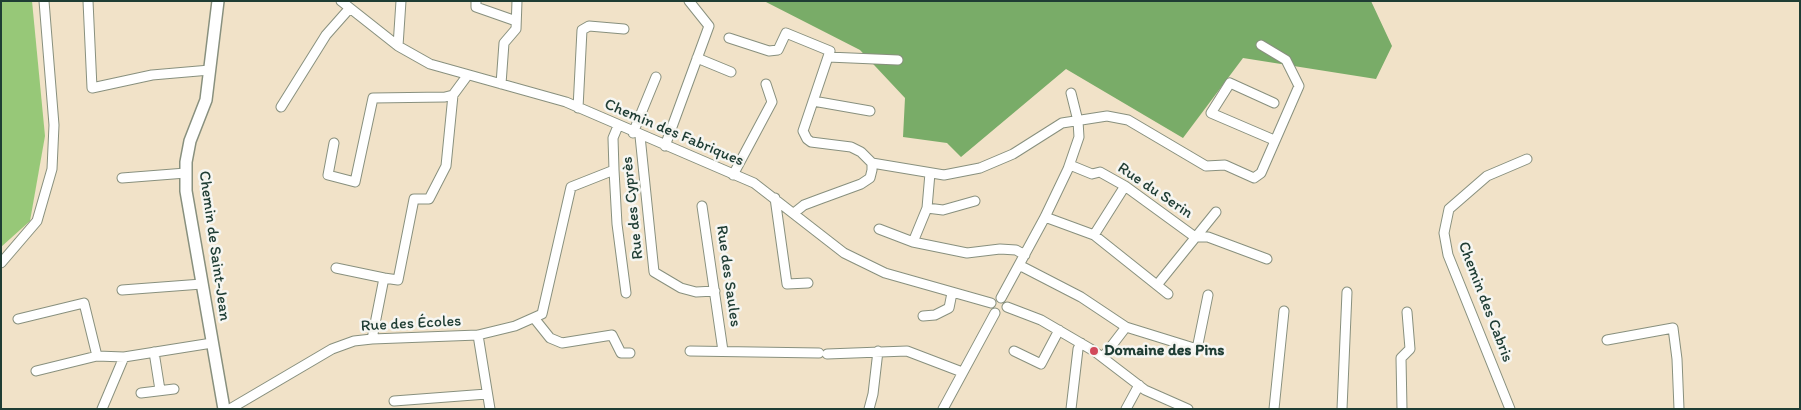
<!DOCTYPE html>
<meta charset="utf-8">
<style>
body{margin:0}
#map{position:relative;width:1801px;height:410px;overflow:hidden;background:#f1e2c8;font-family:Itim,sans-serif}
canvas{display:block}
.frame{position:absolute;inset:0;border:2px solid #1f3d34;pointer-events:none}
</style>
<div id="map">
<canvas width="1801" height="410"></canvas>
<div class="frame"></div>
</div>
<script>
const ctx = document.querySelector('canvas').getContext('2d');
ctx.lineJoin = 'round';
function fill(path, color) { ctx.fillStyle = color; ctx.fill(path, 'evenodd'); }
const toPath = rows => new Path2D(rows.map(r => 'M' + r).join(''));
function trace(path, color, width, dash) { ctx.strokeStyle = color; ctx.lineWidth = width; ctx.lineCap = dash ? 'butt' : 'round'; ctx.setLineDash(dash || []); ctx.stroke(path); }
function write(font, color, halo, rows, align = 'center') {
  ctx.font = font + ' Itim,sans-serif'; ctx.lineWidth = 5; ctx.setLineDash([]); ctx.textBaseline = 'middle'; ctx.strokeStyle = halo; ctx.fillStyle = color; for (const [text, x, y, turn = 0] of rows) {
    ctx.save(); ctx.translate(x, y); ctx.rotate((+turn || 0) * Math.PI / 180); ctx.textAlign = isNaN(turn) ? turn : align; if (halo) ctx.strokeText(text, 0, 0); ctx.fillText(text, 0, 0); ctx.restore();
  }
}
const green = toPath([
 [1,1,32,1,45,136,30,221,1,247]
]);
const forest = toPath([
 [764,1,1371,1,1392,46,1376,79,1243,58,1183,138,1066,69,961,157,947,143,903,137,905,98,860,50]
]);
const minor = toPath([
 [88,1,92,88,152,75,210,70],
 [341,1,398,46,430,64,566,102,754,183,844,253,885,273,991,303],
 [476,1,476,7,516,21],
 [729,38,769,51,778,50,786,33,830,51,803,131,807,139,811,142,851,147,861,152,872,163,872,170,870,178,861,184,820,199,804,205,794,213],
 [398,46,401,1],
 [828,57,898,60],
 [697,58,731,72],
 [501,84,504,43,516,29,517,1],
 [813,101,870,111],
 [281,107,326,35,349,9],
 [578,108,582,30,589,26,624,29],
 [633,133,656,77],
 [640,136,654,272,681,288,696,292,715,291],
 [1274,140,1211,113,1230,83,1274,103],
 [334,143,328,175,355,182,373,98,445,97,453,95,467,76],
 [665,146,709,26,689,1],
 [872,163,944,175,980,168,1013,154,1062,123,1107,116,1128,120,1206,166,1225,165,1254,178,1261,173,1299,86,1286,60,1261,45],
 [1070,165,1092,174,1100,172,1125,186,1195,237,1208,237,1267,259],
 [614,170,617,224,626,293],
 [733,175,772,102,766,84],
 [122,178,186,173],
 [775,198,787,284,808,283],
 [702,206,723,351],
 [927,208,943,210,975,201],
 [1045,217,1094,235,1168,294],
 [879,229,913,242,967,253,1000,249,1016,250,1025,255],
 [1094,235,1125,186],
 [913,242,927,208,930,173],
 [1,263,37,221,52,169,54,125,44,1],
 [1019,265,1081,297,1126,327],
 [336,268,384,278],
 [1157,285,1216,212],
 [122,290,202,284],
 [1001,298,1045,217,1068,169,1079,137,1078,121,1071,93],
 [1007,307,1041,320,1094,351,1145,390,1188,409],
 [923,316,935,315,949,308,952,293],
 [534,318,550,338,562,343,612,335,621,353,630,353],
 [18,319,84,303,97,356],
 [478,335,490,409],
 [372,339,384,278,398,280,414,199,429,199,446,166,453,95],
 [1607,340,1673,328,1677,359,1679,409],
 [690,351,819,353],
 [1014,351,1041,364,1059,330],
 [154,352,160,390],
 [827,354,907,351,962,372],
 [1103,357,1126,327,1197,349,1208,295],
 [36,371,97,356,124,357,212,343],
 [141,393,174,389],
 [394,401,487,394],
 [102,409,124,357],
 [230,409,332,349,354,341,372,339,478,335,515,326,542,314,571,187,614,170,613,138,618,126],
 [869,409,873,394,878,351],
 [943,409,995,313],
 [1071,409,1078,349,1081,343],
 [1126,409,1139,385],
 [1274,409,1284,311],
 [1342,409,1347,292],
 [1402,409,1401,358,1410,349,1407,312],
 [1510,409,1448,255,1444,233,1449,209,1487,176,1527,159]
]);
const major = toPath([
 [218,1,206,100,190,141,186,162,186,191,224,409]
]);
const markers = [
 [1094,351,5,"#d1495b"]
];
const streetNames = [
 ["Chemin des Fabriques",674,133,23],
 ["Rue du Serin",1155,191,34],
 ["Rue des Cyprès",633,208,-96],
 ["Chemin de Saint-Jean",214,246,82],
 ["Rue des Saules",728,276,82],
 ["Chemin des Cabris",1485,302,69],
 ["Rue des Écoles",411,324,-3]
];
const poiNames = [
 ["Domaine des Pins",1104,351]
];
fill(green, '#97c878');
fill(forest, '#79ac68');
trace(minor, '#88907e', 11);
trace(major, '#88907e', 14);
trace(minor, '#fff', 9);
trace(major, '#fff', 11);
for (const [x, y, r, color] of markers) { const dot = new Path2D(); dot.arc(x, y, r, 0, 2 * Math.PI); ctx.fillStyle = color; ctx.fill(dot); trace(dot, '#f6f6f2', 2); }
write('16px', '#1f3d34', '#f6f6f2', streetNames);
write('bold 16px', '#1f3d34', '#f6f6f2', poiNames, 'left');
</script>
